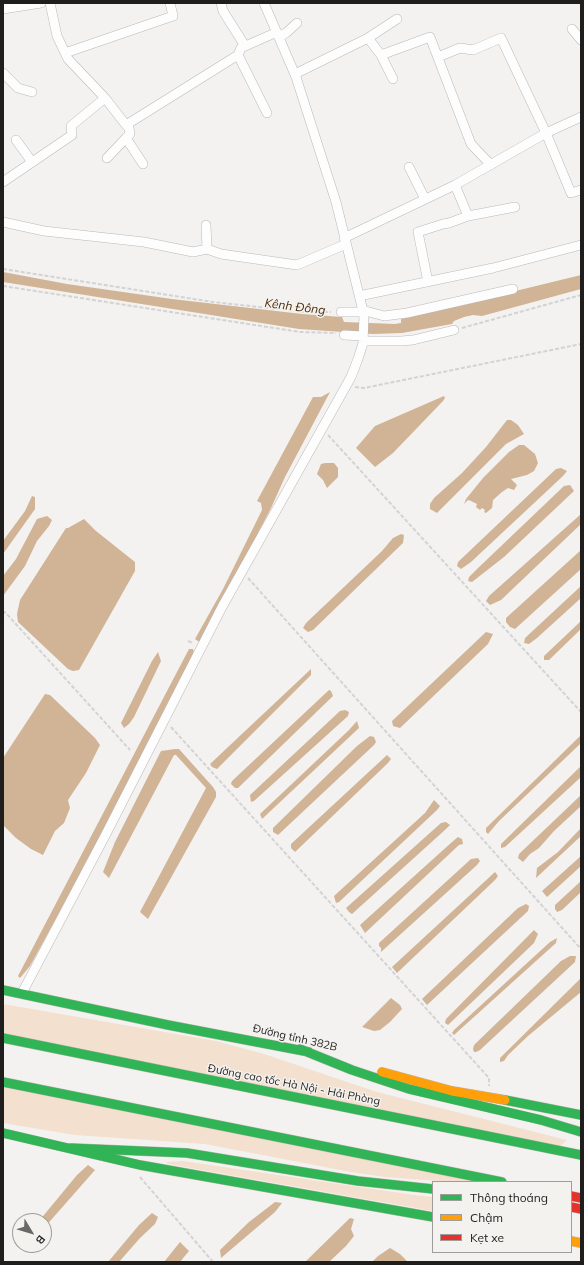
<!DOCTYPE html>
<meta charset="utf-8">
<style>
body{margin:0}
#map{position:relative;width:584px;height:1265px;overflow:hidden;background:#f3f2f0;font-family:Mulish,sans-serif}
canvas{display:block}
.frame{position:absolute;inset:0;border:4px solid #1f1e1d;pointer-events:none}
.legend{position:absolute;left:432px;top:1181px;width:140px;height:72px;box-sizing:border-box;background:#f4f2ef;border:1px solid #9f9d9b;margin:0;padding:5px 7px;list-style:none;font-size:12px;color:#1f1e1d}
.legend li{display:flex;align-items:center;gap:8px;height:20px}
.legend b{width:20px;border:1px solid #9f9d9b}
.north{position:absolute;left:12px;top:1213px;width:40px;height:40px;box-sizing:border-box;background:#f4f2ef;border:1px solid #9f9d9b;border-radius:50%;rotate:128deg;font-size:11px;font-weight:700;line-height:16px;text-align:center;color:#1f1e1d}
.north::after{content:'';display:block;margin:auto;width:14px;height:18px;background:#696867;clip-path:polygon(50% 0,100% 100%,50% 72%,0 100%)}
</style>
<div id="map">
<canvas width="584" height="1265"></canvas>
<div class="frame"></div>
<ul class="legend">
<li><b style="height:5px;background:#30b455"></b>Thông thoáng</li>
<li><b style="height:5px;background:#ff9f0a"></b>Chậm</li>
<li><b style="height:5px;background:#e5322d"></b>Kẹt xe</li>
</ul>
<div class="north">B</div>
</div>
<script>
const ctx = document.querySelector('canvas').getContext('2d');
ctx.lineJoin = 'round';
function fill(path, color) { ctx.fillStyle = color; ctx.fill(path, 'evenodd'); }
const toPath = rows => new Path2D(rows.map(r => 'M' + r).join(''));
function trace(path, color, width, dash) { ctx.strokeStyle = color; ctx.lineWidth = width; ctx.lineCap = dash ? 'butt' : 'round'; ctx.setLineDash(dash || []); ctx.stroke(path); }
function write(font, color, halo, rows, align = 'center') {
  ctx.font = font + ' Mulish,sans-serif'; ctx.lineWidth = 3; ctx.setLineDash([]); ctx.textBaseline = 'middle'; ctx.strokeStyle = halo; ctx.fillStyle = color; for (const [text, x, y, turn = 0] of rows) {
    ctx.save(); ctx.translate(x, y); ctx.rotate((+turn || 0) * Math.PI / 180); ctx.textAlign = isNaN(turn) ? turn : align; if (halo) ctx.strokeText(text, 0, 0); ctx.fillText(text, 0, 0); ctx.restore();
  }
}
const green = toPath([
 [3,1004,216,1041,264,1054,377,1092,567,1140,558,1148,3,1037],
 [3,1087,479,1182,452,1182,385,1177,351,1172,205,1144,75,1135,3,1123],
 [183,1161,414,1195,433,1197,433,1211,168,1164,166,1162]
]);
const water = toPath([
 [3,272,67,284,172,299,302,314,342,317,344,322,395,324,401,323,401,319,581,275,581,289,482,316,473,315,464,317,454,321,452,324,402,333,373,334,299,329,3,282],
 [330,392,285,477,271,508,201,643,195,639,223,589,262,510,261,503,257,501,313,397,321,397],
 [444,396,445,398,443,401,393,453,375,467,356,448,375,426],
 [507,420,511,420,518,425,524,434,506,444,437,513,430,509,430,504,434,498,462,473,486,447],
 [519,445,524,445,535,454,538,463,534,471,527,475,511,479,517,485,514,490,508,488,502,492,493,500,492,508,486,513,484,512,485,510,482,508,480,510,476,507,477,504,471,501,468,500,464,504,466,499,483,478,509,452],
 [325,463,334,463,338,468,338,477,327,488,323,480,317,474,321,464],
 [561,468,567,471,563,476,471,562,461,569,457,566,458,562,556,469],
 [570,485,574,491,504,557,472,582,468,581,469,577,476,570,564,486],
 [32,496,35,497,35,509,3,554,3,541,25,511],
 [581,514,581,524,501,600,490,605,486,601,489,596],
 [47,516,52,520,49,526,37,541,25,566,3,596,3,576,16,559,37,519],
 [84,519,96,531,135,562,135,571,79,670,73,671,68,669,18,622,17,614,20,600,66,528,68,528],
 [401,534,404,535,403,543,313,630,308,632,303,628,306,623,382,551,393,538],
 [581,550,581,569,515,629,510,627,506,622,506,618],
 [581,586,581,598,537,638,529,644,524,643,525,638],
 [581,621,581,629,549,660,544,660,544,656],
 [486,632,493,634,488,644,400,728,393,726,392,721],
 [189,649,193,649,194,653,96,846,30,966,20,978,18,976],
 [158,652,161,661,134,717,129,724,124,728,121,723,152,661],
 [311,669,311,675,217,769,212,767,210,764],
 [329,690,331,691,333,696,238,788,235,788,231,784,232,781],
 [45,694,50,695,95,738,100,745,86,773,68,800,70,808,64,823,55,831,43,855,31,849,16,838,3,825,3,758],
 [345,710,349,712,348,716,254,801,251,802,250,795,340,711],
 [357,721,359,728,262,819,260,814,349,730],
 [370,736,374,737,376,742,374,745,278,835,273,832,273,828,357,746],
 [580,736,581,743,578,746,499,821,488,834,486,832,486,828],
 [175,749,179,749,213,787,216,792,216,797,148,919,140,912,206,788,176,755,174,755,109,878,103,872,115,842,161,751],
 [387,755,391,759,388,763,295,852,291,848,291,844],
 [581,766,581,777,505,847,501,848,501,844],
 [581,795,581,806,554,831,539,848,530,854,523,862,518,858,519,854],
 [434,800,440,806,437,810,339,902,336,903,334,896,425,813],
 [446,822,450,825,446,829,352,914,349,912,346,908,441,823],
 [581,828,581,836,536,878,537,868,558,852],
 [458,837,462,839,463,844,459,845,365,933,360,925,452,842],
 [581,856,581,866,547,897,542,891],
 [478,858,480,861,477,865,381,952,381,948,379,946,379,943,471,859],
 [495,872,498,876,495,880,397,973,392,967],
 [581,881,581,892,562,910,557,912,555,909,555,905],
 [526,904,529,906,528,911,427,1005,422,999,518,908],
 [534,930,538,934,534,943,448,1025,445,1023,446,1019],
 [557,938,556,943,454,1035,452,1033,454,1030,550,942],
 [570,956,576,956,575,962,480,1050,476,1052,474,1052,473,1049,474,1045,561,961],
 [581,978,581,992,528,1036,508,1055,504,1061,500,1062,500,1058],
 [391,998,400,1005,402,1009,390,1022,380,1030,374,1031,362,1027],
 [88,1165,95,1170,44,1228,44,1221,39,1221,77,1175],
 [275,1202,282,1203,275,1212,221,1258,220,1250,249,1222],
 [152,1213,158,1217,155,1224,140,1238,119,1262,108,1262,139,1225],
 [350,1218,354,1219,351,1229,354,1236,346,1246,329,1262,305,1262],
 [180,1242,189,1251,184,1257,180,1262,164,1262],
 [390,1248,400,1254,408,1262,372,1262,378,1256]
]);
const path = toPath([
 [3,269,213,302,305,312,331,312],
 [3,286,300,332,336,333],
 [462,328,581,295],
 [355,387,364,388,581,344],
 [328,435,581,712],
 [248,578,581,949],
 [3,614,5,612,130,750],
 [188,641,193,643],
 [171,727,489,1078,489,1086],
 [140,1177,213,1262]
]);
const street = toPath([
 [50,3,57,36,68,59,105,98,126,125,238,55,241,48,277,32],
 [221,3,223,11,245,46],
 [3,9,41,3],
 [572,29,581,40],
 [279,37,286,33,297,23],
 [368,38,397,19],
 [65,53,173,16,170,3],
 [238,55,267,113],
 [381,55,393,79],
 [438,57,460,48,473,50,501,38,546,133,571,193,581,190],
 [3,73,18,88,32,92],
 [295,74,368,38,381,55,430,37,471,144,491,165],
 [126,125,129,128,130,134,126,138,143,164],
 [16,140,32,162],
 [107,158,126,138],
 [409,167,425,199],
 [3,182,72,135,71,126,105,98],
 [468,216,515,207],
 [3,222,44,231,144,242,193,252,207,249,221,254,297,265,346,244],
 [206,225,207,249],
 [344,238,455,185,546,133,581,117],
 [428,282,418,232,443,224,449,223,468,216,455,185],
 [359,296,493,268,581,245],
 [362,310,384,316,407,313,513,289],
 [341,312,363,312],
 [344,335,363,336],
 [363,341,401,341,413,340,454,330],
 [22,993,106,834,222,607,351,377,358,359,363,343,364,315,336,202,296,77,264,3]
]);
const fast = toPath([
 [3,990,168,1025,309,1052],
 [3,1038,581,1155],
 [300,1049,352,1070,409,1089,541,1120,581,1132],
 [3,1082,502,1182],
 [505,1100,581,1115],
 [3,1133,140,1165,433,1217],
 [71,1148,187,1153,358,1181,433,1189]
]);
const slow = toPath([
 [382,1072,452,1091,505,1100],
 [571,1241,581,1243]
]);
const jam = toPath([
 [571,1196,581,1198],
 [571,1207,581,1209]
]);
const streetNames = [
 ["Đường tỉnh 382B",295,1038,13],
 ["Đường cao tốc Hà Nội - Hải Phòng",294,1085,11]
];
const waterNames = [
 ["Kênh Đông",295,307,7]
];
fill(green, '#f3e0ce');
fill(water, '#d1b396');
trace(street, '#bab9b8', 10);
trace(fast, '#beb6af', 10);
trace(slow, '#beb6af', 10);
trace(jam, '#beb6af', 10);
trace(path, '#d3d3d3', 2, [4, 2]);
trace(street, '#fdfdfd', 9);
trace(fast, '#30b455', 9);
trace(slow, '#ff9f0a', 9);
trace(jam, '#e5322d', 9);
write('11px', '#1f1e1d', '#f4f2ef', streetNames);
write('italic 12px', '#492b09', '#f4f2ef', waterNames);
</script>
